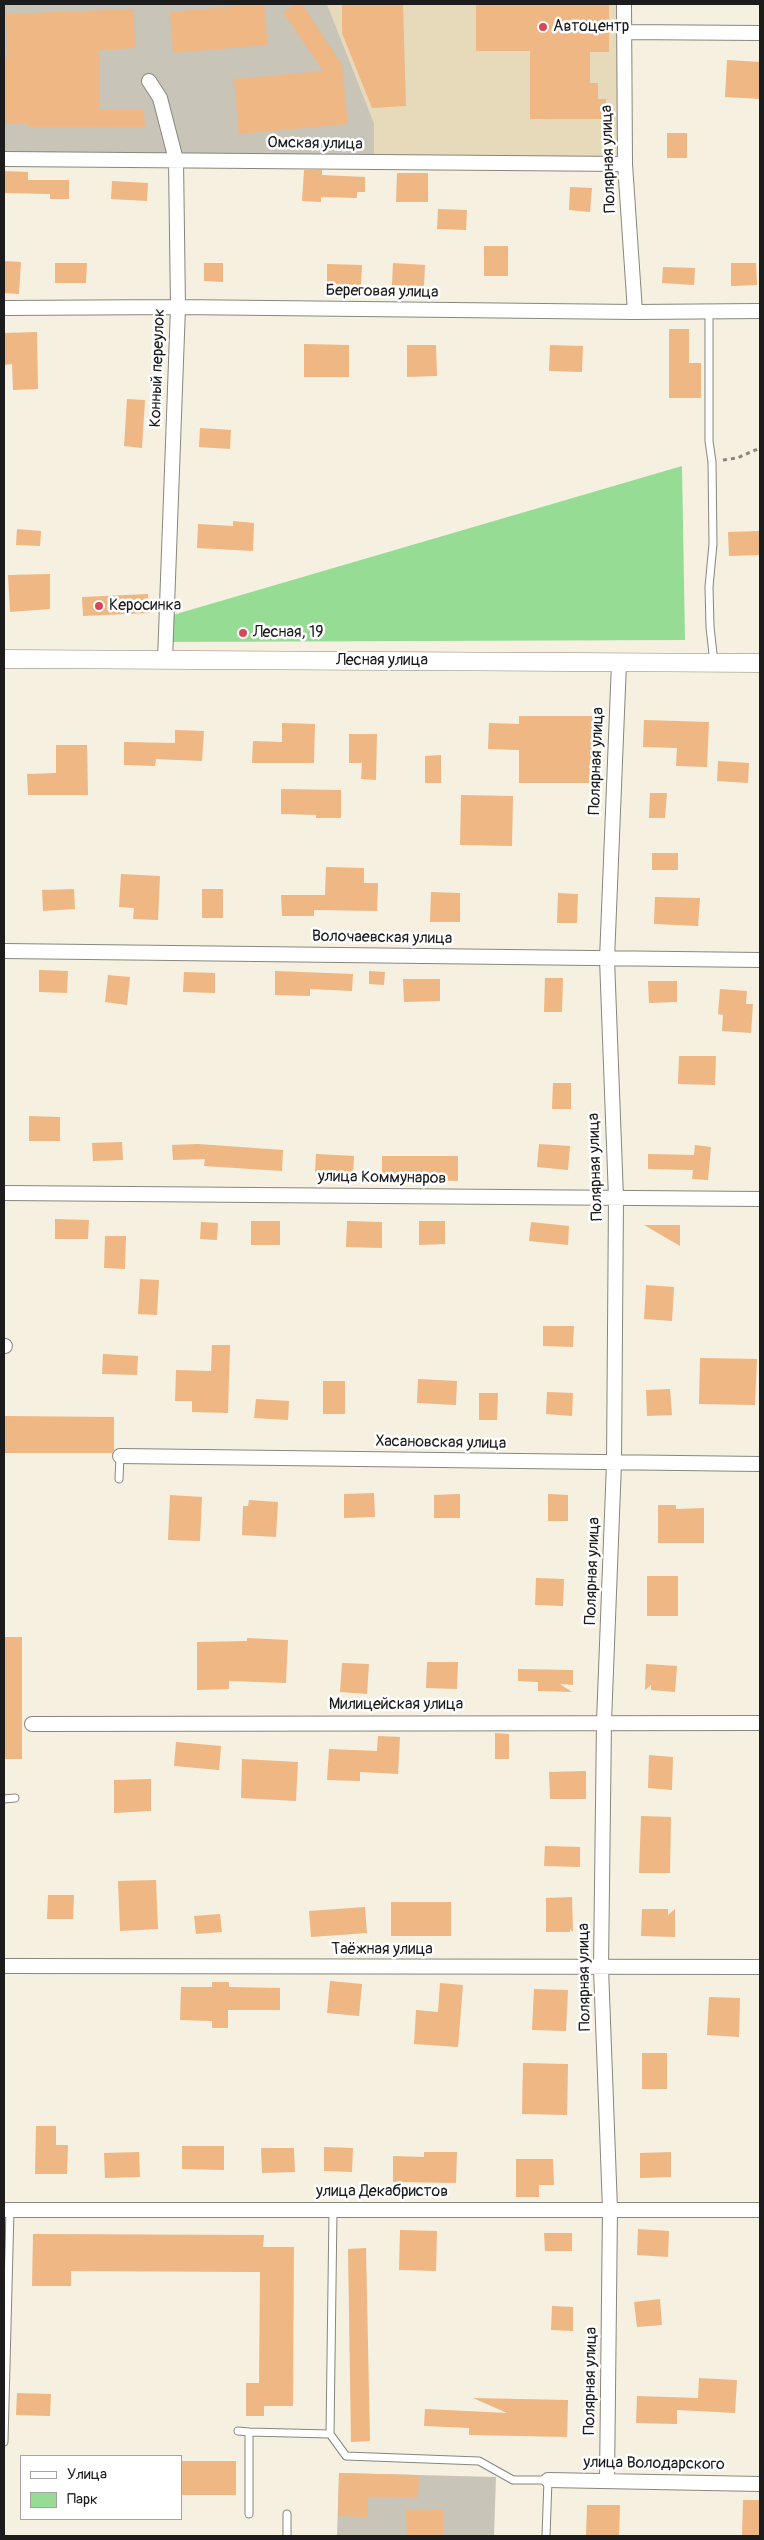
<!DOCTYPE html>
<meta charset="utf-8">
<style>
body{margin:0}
#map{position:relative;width:764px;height:2540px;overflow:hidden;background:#f5f0df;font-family:Pangolin,sans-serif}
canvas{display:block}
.frame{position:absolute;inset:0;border:5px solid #1c1c1c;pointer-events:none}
.legend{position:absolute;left:20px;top:2455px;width:162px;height:65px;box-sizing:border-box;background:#fff;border:1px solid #a4a4a4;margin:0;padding:6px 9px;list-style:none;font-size:15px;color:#1c1c1c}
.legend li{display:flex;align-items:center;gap:10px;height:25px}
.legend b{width:25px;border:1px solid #a4a4a4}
</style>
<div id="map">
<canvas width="764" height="2540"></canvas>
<div class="frame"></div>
<ul class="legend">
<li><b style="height:6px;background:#fff"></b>Улица</li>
<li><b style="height:14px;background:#97dc95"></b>Парк</li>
</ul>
</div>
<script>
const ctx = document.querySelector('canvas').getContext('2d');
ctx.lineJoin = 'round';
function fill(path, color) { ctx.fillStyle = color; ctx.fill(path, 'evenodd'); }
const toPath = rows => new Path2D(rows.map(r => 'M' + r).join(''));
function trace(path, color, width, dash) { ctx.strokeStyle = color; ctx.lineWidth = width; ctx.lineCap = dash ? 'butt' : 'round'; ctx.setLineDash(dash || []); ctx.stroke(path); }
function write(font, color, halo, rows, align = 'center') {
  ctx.font = font + ' Pangolin,sans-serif'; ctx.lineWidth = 5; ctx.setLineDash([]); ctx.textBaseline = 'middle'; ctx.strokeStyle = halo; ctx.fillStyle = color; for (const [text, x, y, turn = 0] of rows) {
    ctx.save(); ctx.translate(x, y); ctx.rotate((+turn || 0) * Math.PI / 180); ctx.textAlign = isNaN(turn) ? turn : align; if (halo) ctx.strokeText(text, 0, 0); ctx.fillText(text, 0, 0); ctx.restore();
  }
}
const built = toPath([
 [327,4,624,4,625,164,374,162,374,123]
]);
const industrial = toPath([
 [4,4,327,4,374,123,374,162,4,159],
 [339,2473,496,2477,494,2536,337,2536]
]);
const green = toPath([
 [682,466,685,640,165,642,166,617]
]);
const building = toPath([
 [237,4,264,4,268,45,173,53,170,12,237,6],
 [296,4,302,4,342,65,348,124,239,134,234,79,323,71,283,12],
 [342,4,403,4,406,106,372,108,342,33],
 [476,4,609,4,609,52,590,52,590,83,598,83,598,99,606,99,606,119,530,119,530,51,476,51],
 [134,9,135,48,100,50,100,110,144,110,145,127,28,127,28,123,4,124,4,57,8,57,6,14],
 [727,60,760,62,760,99,725,97],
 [667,133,687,133,687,158,667,158],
 [304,170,322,170,322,175,365,177,365,192,357,192,357,198,321,197,321,202,302,201],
 [4,171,28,172,28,180,69,180,69,199,50,199,50,194,4,193],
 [397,173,428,173,428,202,396,202],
 [112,181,148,183,147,201,111,199],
 [570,187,592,188,590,212,569,210],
 [438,209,467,210,466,230,437,229],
 [484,246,508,246,508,276,484,276],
 [4,261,21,262,19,294,4,293],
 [55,263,87,263,86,283,55,283],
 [204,263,223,263,223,282,204,281],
 [393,263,425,265,424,287,392,285],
 [731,263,756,263,757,285,731,286],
 [327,264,362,265,361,285,327,284],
 [663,267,695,268,694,285,662,283],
 [669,329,689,329,689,363,701,363,701,398,669,398],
 [37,332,38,389,13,390,12,364,4,365,4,333],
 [304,344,349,345,349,377,304,377],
 [407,345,436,345,437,376,407,377],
 [550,345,583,346,582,372,549,371],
 [127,399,145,400,142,448,124,446],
 [200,428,231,430,230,449,199,447],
 [233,521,254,523,253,551,197,548,198,524,233,526],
 [17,529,41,531,40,546,16,545],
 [760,531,760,555,729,556,728,532],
 [50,574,50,609,10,612,8,575],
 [148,594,149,613,83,616,82,597],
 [519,716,595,716,595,783,519,783,519,750,488,749,489,723,519,724],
 [644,720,709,722,707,767,676,766,677,748,643,747],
 [282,723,315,724,314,763,252,763,253,741,282,742],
 [175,730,204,731,202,761,156,759,155,766,124,765,124,742,175,743],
 [349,734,377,734,376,780,361,779,362,763,349,763],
 [56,745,87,745,88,795,28,795,27,774,56,773],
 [441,755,441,783,425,783,425,756],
 [718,761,749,763,748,783,717,781],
 [281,789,341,790,341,818,316,818,316,815,281,814],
 [650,793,667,793,665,818,649,818],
 [461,795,513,796,512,846,460,845],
 [652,853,678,853,678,870,652,870],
 [326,867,364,868,364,883,378,883,377,911,314,910,314,916,282,916,281,895,325,895],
 [121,874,160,876,158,920,133,919,134,908,119,907],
 [74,889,75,909,43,911,42,890],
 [202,889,223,889,223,918,202,918],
 [431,892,460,893,460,922,430,922],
 [558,893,578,894,577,923,557,923],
 [655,897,700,898,698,926,654,924],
 [39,970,68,971,67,993,39,992],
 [275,971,353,974,352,991,310,989,310,996,275,995],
 [369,971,385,972,384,985,369,984],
 [184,972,215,973,215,993,183,992],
 [108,975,130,977,127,1005,105,1002],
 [545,978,563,978,562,1012,544,1012],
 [403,979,440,979,440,1001,404,1002],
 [648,981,677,981,677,1002,649,1003],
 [720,989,747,991,746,1004,753,1004,751,1033,722,1031,723,1015,718,1014],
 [679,1056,716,1056,715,1085,678,1084],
 [553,1083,571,1083,571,1109,552,1109],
 [29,1116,60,1117,60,1141,29,1141],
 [122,1142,123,1160,93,1161,92,1143],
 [198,1144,283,1150,282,1171,204,1166,205,1159,173,1160,172,1145],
 [539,1144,570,1146,568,1170,537,1167],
 [695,1145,711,1147,708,1180,692,1179,693,1170,648,1169,648,1154,694,1155],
 [316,1154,354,1156,353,1175,315,1173],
 [382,1156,458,1156,458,1181,428,1180,428,1174,382,1174],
 [55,1219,89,1220,88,1239,55,1239],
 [251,1221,280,1221,280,1245,251,1245],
 [347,1221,382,1222,382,1248,346,1247],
 [419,1221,445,1221,445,1244,419,1245],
 [201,1222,218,1223,217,1240,200,1239],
 [531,1222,569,1226,568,1245,529,1241],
 [644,1225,680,1225,680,1246],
 [105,1236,126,1236,125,1269,104,1268],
 [140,1279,159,1280,157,1315,138,1314],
 [646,1285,674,1287,672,1321,644,1319],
 [543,1326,574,1326,573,1347,543,1346],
 [212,1345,230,1345,228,1413,192,1412,192,1401,175,1401,176,1370,211,1371],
 [103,1354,138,1356,137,1375,102,1374],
 [700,1358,757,1359,755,1405,699,1404],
 [418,1379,457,1381,456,1405,417,1403],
 [323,1381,345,1381,345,1414,323,1414],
 [670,1389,672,1415,647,1416,646,1390],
 [547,1392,573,1393,572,1416,546,1414],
 [479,1393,498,1393,497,1420,479,1420],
 [256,1399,289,1401,288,1420,254,1418],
 [4,1416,114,1417,114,1450,112,1453,4,1453],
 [374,1493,375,1517,344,1518,344,1494],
 [460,1494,460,1518,434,1518,434,1495],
 [548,1494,568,1495,568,1521,548,1521],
 [170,1495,202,1497,200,1541,168,1540],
 [249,1500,278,1502,276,1537,242,1535,243,1506,248,1506],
 [658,1505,676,1505,676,1509,704,1508,704,1543,658,1543],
 [647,1576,678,1576,678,1616,647,1616],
 [536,1578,564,1579,563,1606,535,1605],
 [4,1637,22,1637,22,1759,4,1759],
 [247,1638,288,1640,286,1683,229,1681,229,1689,197,1690,197,1642,247,1641],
 [427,1662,458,1662,457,1689,426,1688],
 [342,1663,369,1664,367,1694,340,1692],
 [646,1664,677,1666,675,1692,651,1690,651,1685,645,1690],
 [518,1669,573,1670,573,1685,560,1684,572,1692,538,1691,538,1682,518,1681],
 [495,1733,509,1734,509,1759,495,1759],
 [378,1736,400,1737,398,1774,360,1772,360,1781,327,1780,329,1749,377,1751],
 [176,1742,221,1746,219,1770,174,1766],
 [649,1755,673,1757,672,1790,648,1788],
 [242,1759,298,1762,296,1801,241,1798],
 [586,1771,586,1799,550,1799,549,1772],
 [151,1779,151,1811,114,1813,114,1780],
 [641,1816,671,1817,670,1873,639,1873],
 [545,1846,580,1847,580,1867,544,1866],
 [156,1880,158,1929,120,1931,118,1881],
 [48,1895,74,1895,73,1919,47,1919],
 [572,1897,573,1932,570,1929,570,1932,546,1932,546,1898],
 [391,1902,451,1902,451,1936,391,1936],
 [365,1907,367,1933,311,1937,309,1911],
 [642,1909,668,1909,668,1915,675,1909,675,1937,641,1936],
 [220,1914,222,1932,196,1934,194,1916],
 [330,1981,362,1984,359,2016,327,2013],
 [212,1982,229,1982,229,1987,280,1988,280,2010,228,2010,228,2028,212,2028,212,2021,180,2020,181,1987,212,1987],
 [440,1983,463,1985,458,2047,414,2044,416,2010,438,2012],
 [534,1989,568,1990,566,2031,532,2030],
 [709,1997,740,1998,739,2037,707,2035],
 [642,2053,667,2053,667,2089,642,2089],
 [523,2063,568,2064,567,2115,522,2114],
 [36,2126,56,2126,56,2145,68,2145,67,2174,35,2174],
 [182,2146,224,2146,224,2170,182,2169],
 [324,2147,353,2148,352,2172,324,2171],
 [261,2148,294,2148,295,2172,262,2173],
 [139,2152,140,2177,105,2178,104,2153],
 [424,2152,457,2152,456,2183,393,2182,393,2156,424,2157],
 [671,2152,671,2177,640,2178,640,2153],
 [516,2159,553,2159,554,2185,539,2185,539,2197,516,2197],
 [638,2229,669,2231,668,2257,637,2255],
 [400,2230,437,2231,436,2271,399,2270],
 [544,2233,572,2233,572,2251,545,2251],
 [33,2234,264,2235,263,2247,294,2247,293,2406,264,2406,264,2416,246,2416,246,2383,259,2383,260,2272,71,2271,71,2286,32,2286],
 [366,2248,370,2441,351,2442,348,2249],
 [660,2299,662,2325,637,2327,634,2302],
 [552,2306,573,2307,573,2331,551,2330],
 [699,2378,737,2380,735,2413,677,2410,677,2424,636,2423,637,2396,698,2398],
 [17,2393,51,2394,50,2416,16,2415],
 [473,2398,568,2400,567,2437,469,2435,469,2428,424,2426,425,2409,507,2413],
 [181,2461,236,2461,236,2495,181,2495],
 [339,2473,419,2475,418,2498,368,2497,367,2517,338,2516],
 [743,2500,760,2500,760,2536,742,2536],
 [587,2505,620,2505,619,2536,586,2536],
 [406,2510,443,2510,443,2536,407,2536]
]);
const path = toPath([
 [723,460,737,458,760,448]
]);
const service = toPath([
 [709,311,709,441,712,462,713,544,709,587,710,627,714,663],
 [119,1479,120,1456],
 [4,1799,15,1798],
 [333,2210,330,2434,346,2456,479,2461,513,2480,548,2480,546,2536],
 [238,2431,249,2432,249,2514],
 [249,2432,330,2434],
 [4,2442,10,2210],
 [287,2536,287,2514]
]);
const minor = toPath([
 [624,4,625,164,635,312],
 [624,32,760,33],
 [149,81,160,98,176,160,178,307,165,660],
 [4,159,625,164],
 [4,308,178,307,635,312,760,311],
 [4,951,760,960],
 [4,1193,760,1199],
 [4,1346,5,1346],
 [120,1456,760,1464],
 [32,1724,760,1723],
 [4,1966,760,1967],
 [4,2210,760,2210],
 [548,2480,760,2484],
 [607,2481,610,2209,601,1968,604,1722,614,1463,616,1198,607,959,619,663]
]);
const tertiary = toPath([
 [4,659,760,663]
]);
const markers = [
 [543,27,5,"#d1495b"],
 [99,606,5,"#d1495b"],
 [243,633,5,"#d1495b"]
];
const poiNames = [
 ["Автоцентр",553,27],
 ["Керосинка",109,606],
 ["Лесная, 19",253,633]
];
const streetNames = [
 ["Омская улица",315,144,1],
 ["Полярная улица",609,159,-92],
 ["Береговая улица",382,292,1],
 ["Конный переулок",158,368,-88],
 ["Лесная улица",382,661],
 ["Полярная улица",597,761,-88],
 ["Волочаевская улица",382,938,1],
 ["Полярная улица",596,1167,-92],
 ["улица Коммунаров",382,1178,1],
 ["Хасановская улица",441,1443,1],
 ["Полярная улица",593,1571,-88],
 ["Милицейская улица",396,1705],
 ["Таёжная улица",382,1950],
 ["Полярная улица",585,1977,-91],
 ["улица Декабристов",382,2192],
 ["Полярная улица",591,2381,-89],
 ["улица Володарского",654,2464,1]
];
fill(built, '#e6daba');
fill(industrial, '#c8c4b8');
fill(green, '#97dc95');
fill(building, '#eeb783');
trace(service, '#88867e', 9);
trace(minor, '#88867e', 16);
trace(tertiary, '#88867e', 19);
trace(path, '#88867e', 3, [4, 4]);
trace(service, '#fff', 7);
trace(minor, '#fff', 14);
trace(tertiary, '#fff', 18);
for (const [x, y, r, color] of markers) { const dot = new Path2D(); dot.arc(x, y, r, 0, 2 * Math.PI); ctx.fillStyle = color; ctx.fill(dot); trace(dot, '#fff', 2); }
write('16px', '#1c1c1c', '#fff', poiNames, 'left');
write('16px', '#1c1c1c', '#fff', streetNames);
</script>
